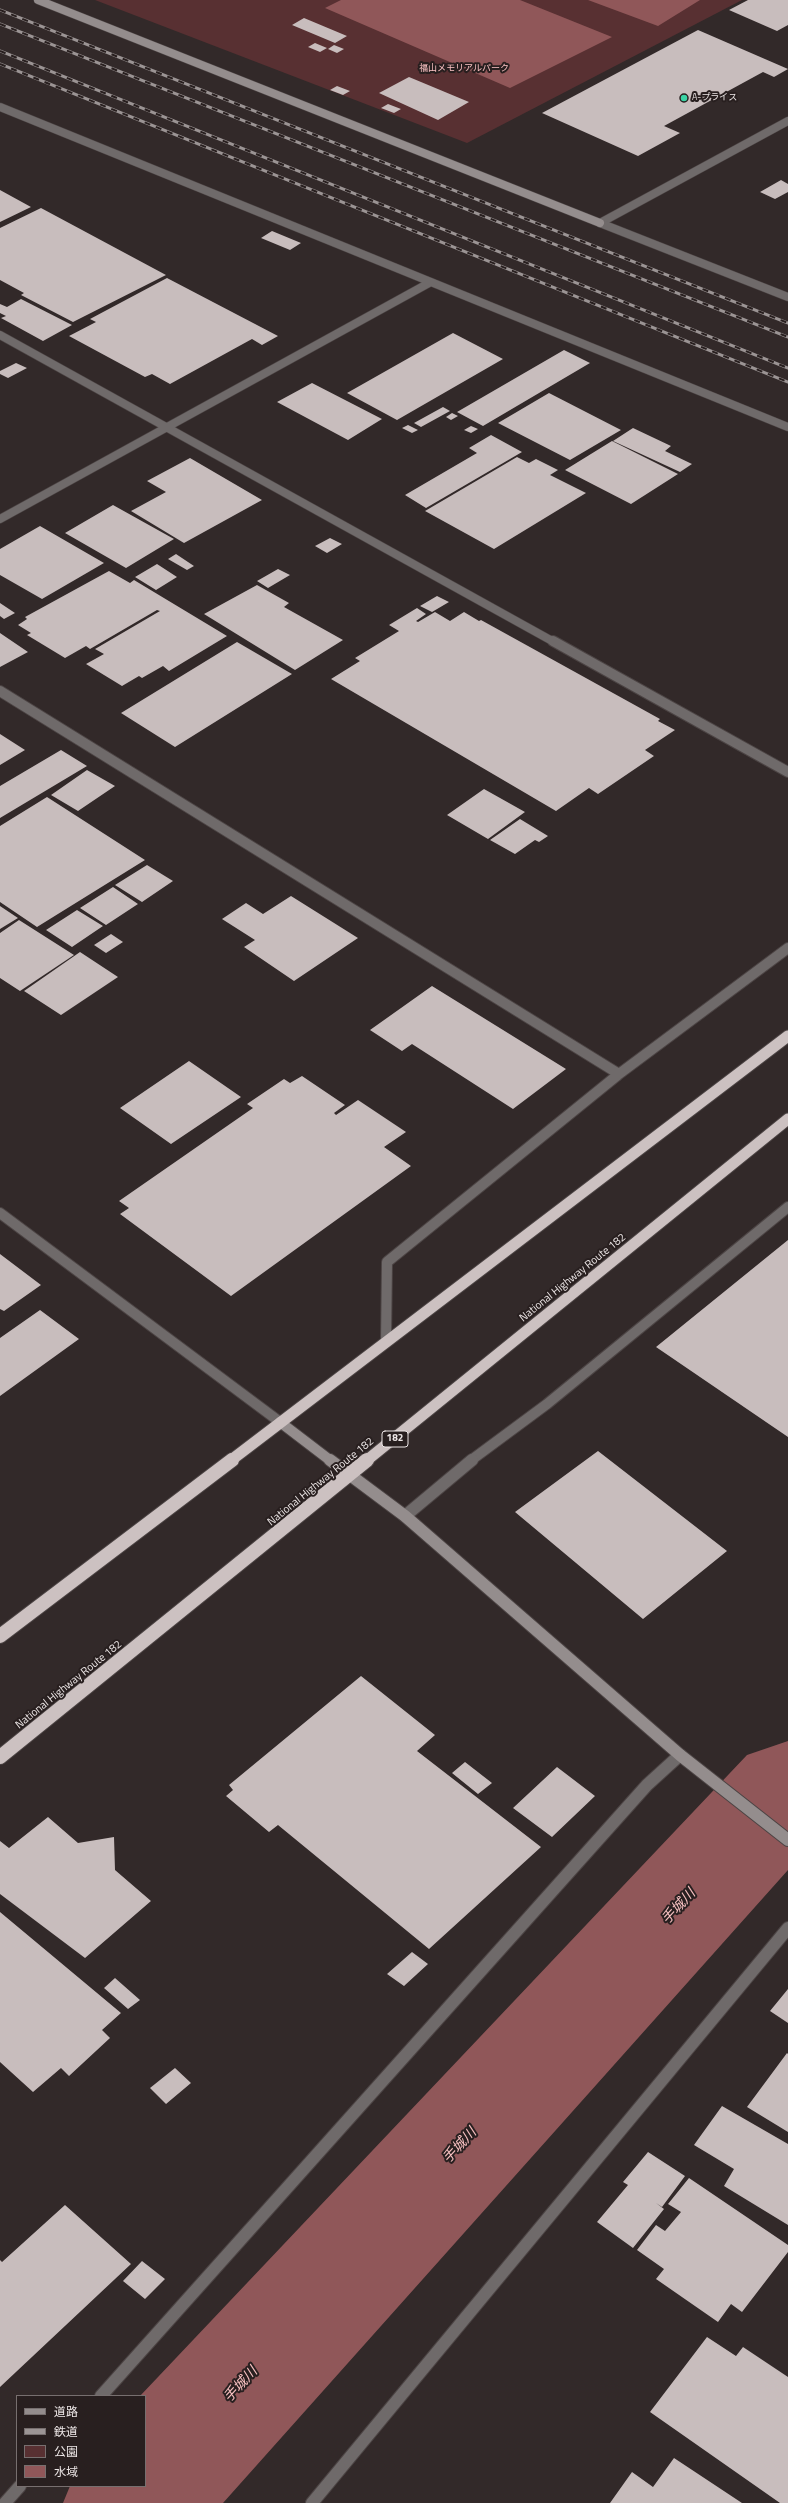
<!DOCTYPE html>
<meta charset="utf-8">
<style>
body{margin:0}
#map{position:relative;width:788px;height:2503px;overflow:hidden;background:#322929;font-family:"Titillium Web","Noto Sans JP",sans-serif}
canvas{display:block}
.legend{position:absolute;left:16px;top:2395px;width:130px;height:92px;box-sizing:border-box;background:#281f1f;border:1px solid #776f6f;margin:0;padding:5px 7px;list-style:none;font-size:12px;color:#ede7e7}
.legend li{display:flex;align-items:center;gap:8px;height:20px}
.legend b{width:20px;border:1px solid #776f6f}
</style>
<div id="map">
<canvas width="788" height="2503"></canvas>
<ul class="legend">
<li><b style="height:5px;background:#948d8d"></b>道路</li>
<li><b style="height:5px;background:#9b9494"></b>鉄道</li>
<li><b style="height:11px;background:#583032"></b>公園</li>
<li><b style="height:11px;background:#905759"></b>水域</li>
</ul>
</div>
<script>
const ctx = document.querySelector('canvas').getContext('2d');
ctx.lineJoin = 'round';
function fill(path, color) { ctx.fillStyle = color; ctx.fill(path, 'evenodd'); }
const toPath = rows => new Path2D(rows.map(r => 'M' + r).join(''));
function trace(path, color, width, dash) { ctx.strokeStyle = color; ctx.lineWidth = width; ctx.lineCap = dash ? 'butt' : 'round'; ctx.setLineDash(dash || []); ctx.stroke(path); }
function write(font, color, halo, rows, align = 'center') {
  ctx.font = font + ' "Titillium Web","Noto Sans JP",sans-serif'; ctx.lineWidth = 4; ctx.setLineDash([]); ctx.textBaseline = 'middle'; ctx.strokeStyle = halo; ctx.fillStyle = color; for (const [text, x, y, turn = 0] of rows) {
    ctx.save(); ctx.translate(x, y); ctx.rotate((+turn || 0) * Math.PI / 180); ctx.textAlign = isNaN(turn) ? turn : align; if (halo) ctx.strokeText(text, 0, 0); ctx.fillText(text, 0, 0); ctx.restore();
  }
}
const green = toPath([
 [95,0,742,0,467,143]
]);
const water = toPath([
 [341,0,520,0,612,37,510,88,325,8],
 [588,0,700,0,658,26]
]);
const river = toPath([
 [788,1741,788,1870,223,2503,63,2503,70,2486,145,2486,145,2396,140,2396,747,1755,788,1741]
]);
const building = toPath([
 [748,0,788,0,788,25,777,31,729,10],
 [304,18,347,36,335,43,292,25],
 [698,30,788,69,774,77,763,72,664,126,680,133,638,156,542,113],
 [315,43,327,48,320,52,308,47],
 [334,45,344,49,337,53,328,49],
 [409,77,469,102,438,120,379,93],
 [337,86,350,91,343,95,330,90],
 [388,104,401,109,394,113,381,108],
 [781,180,788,184,788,192,775,199,760,192],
 [0,190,31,207,0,222],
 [41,208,166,275,73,322,21,295,24,293,0,280,0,228],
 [272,231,301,243,290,250,261,238],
 [167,278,278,336,262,345,252,339,170,384,152,374,145,377,69,336,96,322,90,319],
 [21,299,72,325,43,341,1,318,6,316,0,313,0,304,7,307],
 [453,333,503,359,397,420,347,393],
 [564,350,590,363,483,426,457,412],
 [16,363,27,368,8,378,0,374,0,371],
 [312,383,382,419,348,440,277,402],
 [549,393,621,430,570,460,498,423],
 [443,407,450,411,421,427,414,423],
 [452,413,458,416,451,420,446,417],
 [408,425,418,430,412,433,402,428],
 [471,426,478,429,471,433,464,430],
 [633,428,671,446,665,451,692,464,680,472,613,441],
 [491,435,522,452,426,508,405,495,477,453,469,448],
 [612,441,678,474,631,504,565,470],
 [517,457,529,463,536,459,558,470,550,475,586,493,494,549,425,511],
 [190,458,262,500,184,543,131,511,166,492,147,481],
 [113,505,174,539,126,568,65,533],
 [40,526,104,563,42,599,0,575,0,549],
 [330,538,342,544,327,553,315,546],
 [176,554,194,566,187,570,168,559],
 [157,564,177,577,156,590,135,577],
 [278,569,290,575,268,588,257,581],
 [109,571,130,583,134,580,227,636,169,671,163,666,142,678,139,676,122,686,86,664,104,654,95,649,160,611,157,610,90,649,86,646,65,658,27,635,31,633,18,625,27,619,25,617],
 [257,585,289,603,284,607,343,640,295,670,204,614],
 [437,596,449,602,432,612,420,606],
 [0,603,15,613,4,619,0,616],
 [417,608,426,614,416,621,418,622,435,612,450,621,464,612,479,621,481,620,660,719,658,721,675,730,645,750,654,756,598,794,589,788,556,811,331,679,360,661,355,658,399,631,389,625],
 [0,633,28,652,0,667],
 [237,642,292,674,175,747,121,713],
 [0,734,25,750,0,765],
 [61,750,87,766,0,818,0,786],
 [87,770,115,786,78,811,51,795],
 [484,789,525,812,488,839,447,815],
 [47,797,145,860,37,927,0,902,0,826],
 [520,819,548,836,539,842,535,840,515,854,490,840],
 [147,865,173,881,142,902,115,885],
 [113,887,138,904,106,925,80,908],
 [291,896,358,938,294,981,244,947,255,940,222,919,246,903,263,914],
 [0,906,18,918,0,929],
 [77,910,103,926,72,947,46,930],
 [19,920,74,955,20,991,0,978,0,933],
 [111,934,123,942,106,953,94,945],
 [80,952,118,977,61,1015,24,991],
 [432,986,566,1069,513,1109,412,1044,402,1051,370,1030],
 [189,1061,241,1097,171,1144,120,1108],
 [302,1076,345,1105,334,1113,336,1115,358,1100,406,1132,384,1147,411,1166,231,1296,120,1214,129,1208,119,1201,253,1108,247,1104,284,1079,290,1083],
 [788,1240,788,1437,656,1347],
 [0,1254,41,1285,4,1311,0,1309],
 [40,1310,79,1339,0,1396,0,1338],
 [598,1451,727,1551,643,1619,515,1512],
 [361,1676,435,1735,417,1751,541,1847,429,1949,278,1825,269,1832,226,1796,233,1790,229,1785],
 [465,1762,492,1783,478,1794,452,1773],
 [557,1767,595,1796,552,1837,513,1808],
 [48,1817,78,1843,114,1837,115,1870,151,1901,85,1958,0,1894,0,1841,9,1848],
 [0,1912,121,2013,102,2030,110,2038,69,2076,61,2068,33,2092,0,2062],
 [412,1952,428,1964,404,1986,387,1974],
 [115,1978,140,2000,128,2009,104,1988],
 [788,1989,788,2023,770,2011],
 [787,2053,788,2054,788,2132,747,2107],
 [175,2068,191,2083,166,2104,150,2088],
 [722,2106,788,2144,788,2225,724,2186,734,2169,694,2145],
 [648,2152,685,2176,662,2207,656,2203,664,2209,633,2248,597,2222,628,2185,623,2182],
 [689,2178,788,2245,788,2252,742,2312,731,2304,718,2322,656,2279,664,2269,637,2250,656,2225,665,2231,681,2212,668,2204],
 [65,2205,131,2264,0,2387,0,2260,2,2262],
 [142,2261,165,2279,145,2299,123,2281],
 [707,2337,736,2356,743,2347,788,2377,788,2503,780,2503,650,2412],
 [674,2458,742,2503,610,2503,632,2472,653,2487]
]);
const lane = toPath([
 [600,223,788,121]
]);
const streetFar2 = toPath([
 [0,107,788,427],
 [600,223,788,297],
 [0,335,554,642],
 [0,519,429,283]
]);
const streetFar1 = toPath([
 [553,641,788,772],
 [0,691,619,1074],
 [0,1213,280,1422],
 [386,1342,387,1262,619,1074,788,948],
 [470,1461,547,1404,788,1207]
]);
const street = toPath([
 [405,1516,472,1460],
 [101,2396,647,1785,680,1755],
 [5,2503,20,2486],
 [312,2503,788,1928]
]);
const secondaryFar2 = toPath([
 [38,0,600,223]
]);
const secondaryFar1 = toPath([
 [280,1422,331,1461]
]);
const secondary = toPath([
 [330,1460,405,1516,680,1755,788,1840]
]);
const highwayFar1 = toPath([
 [230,1461,788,1036],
 [366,1461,788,1119]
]);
const highway = toPath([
 [0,1636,232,1460],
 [0,1757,367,1460]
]);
const rail = toPath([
 [0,10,788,323],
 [0,24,788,337],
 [0,51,788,368],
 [0,64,788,382]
]);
const markers = [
 [684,98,4,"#3ad4a5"]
];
const farParknames = [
 ["福山メモリアルパーク",464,69]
];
const farPoinames = [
 ["A-プライス",692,98]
];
const shields = [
 [395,1439,26]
];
const shieldNames = [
 ["182",395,1439]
];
const streetNames = [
 ["National Highway Route 182",573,1278,-39],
 ["National Highway Route 182",321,1482,-39],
 ["National Highway Route 182",69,1685,-39]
];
const nearWaternames = [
 ["手城川",679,1907,-47],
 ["手城川",460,2146,-47],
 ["手城川",241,2385,-47]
];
fill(green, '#583032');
fill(water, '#905759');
fill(river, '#905759');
fill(building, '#c8bdbd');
trace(lane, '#4c4444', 9);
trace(streetFar2, '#4c4444', 9);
trace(streetFar1, '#4c4444', 12);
trace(street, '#4c4444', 14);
trace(secondaryFar2, '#4c4444', 9);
trace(secondaryFar1, '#4c4444', 12);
trace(secondary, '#4c4444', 14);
trace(highwayFar1, '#4c4444', 13);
trace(highway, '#4c4444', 16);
trace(lane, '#6f6a6a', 8);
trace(streetFar2, '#6f6a6a', 8);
trace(streetFar1, '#6f6a6a', 10);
trace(street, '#6f6a6a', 12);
trace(secondaryFar2, '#948d8d', 8);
trace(secondaryFar1, '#948d8d', 10);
trace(secondary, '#948d8d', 12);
trace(highwayFar1, '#ccc1c1', 11);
trace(highway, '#ccc1c1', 14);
trace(rail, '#9b9494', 3);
trace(rail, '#281f1f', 2, [6]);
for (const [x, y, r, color] of markers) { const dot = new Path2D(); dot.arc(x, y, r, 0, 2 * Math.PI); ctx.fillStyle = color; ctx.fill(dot); trace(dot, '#281f1f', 1.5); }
write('9px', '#fcc4c5', '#281f1f', farParknames);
write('9px', '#ede7e7', '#281f1f', farPoinames, 'left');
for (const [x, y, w] of shields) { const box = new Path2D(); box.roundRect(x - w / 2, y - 8, w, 16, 3); ctx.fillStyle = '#281f1f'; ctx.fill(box); trace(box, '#ede7e7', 1); }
write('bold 10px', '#ede7e7', null, shieldNames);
write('11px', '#ede7e7', '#281f1f', streetNames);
write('italic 14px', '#f9c2c2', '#281f1f', nearWaternames);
</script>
